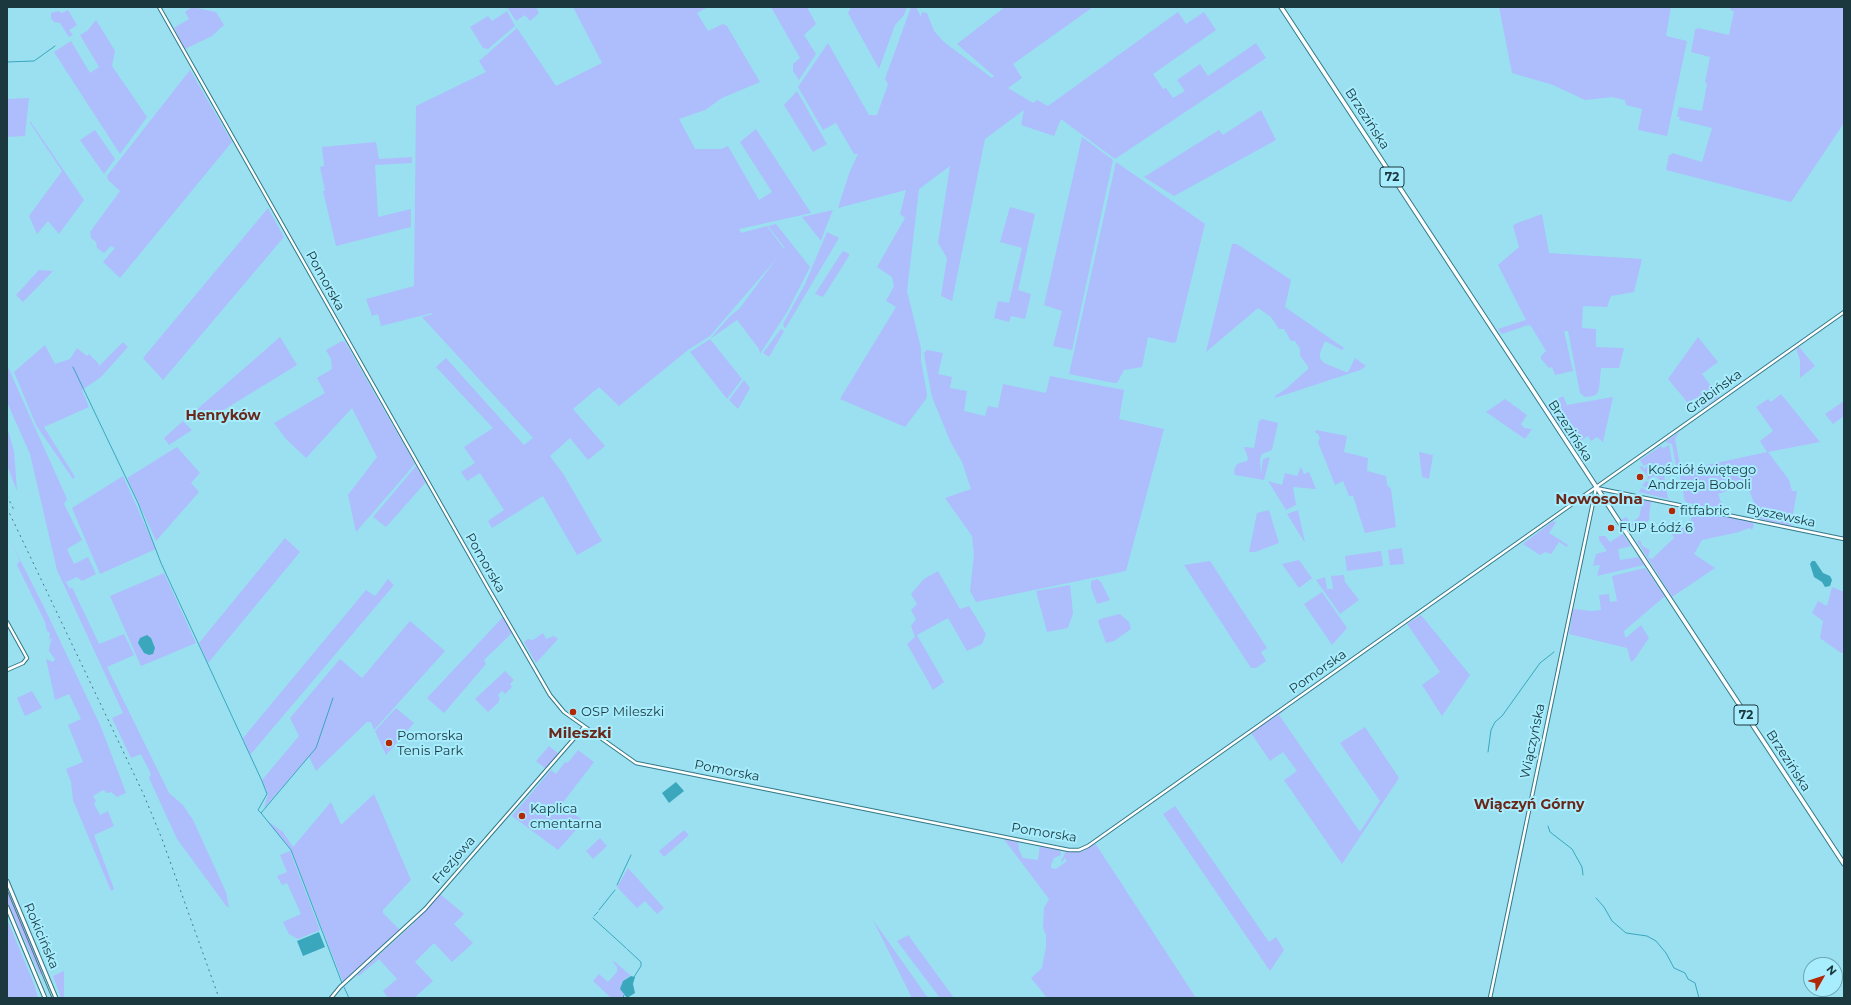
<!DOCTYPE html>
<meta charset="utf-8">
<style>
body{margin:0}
#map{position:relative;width:1851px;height:1005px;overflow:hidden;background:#9ae0f0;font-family:Montserrat,sans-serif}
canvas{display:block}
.frame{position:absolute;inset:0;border:8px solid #1c383f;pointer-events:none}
.north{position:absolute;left:1803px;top:957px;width:40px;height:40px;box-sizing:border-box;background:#a7edfd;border:1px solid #6fa5b1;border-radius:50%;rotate:51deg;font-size:11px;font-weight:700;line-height:16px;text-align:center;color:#1c383f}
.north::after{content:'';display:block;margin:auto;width:14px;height:18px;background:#b32804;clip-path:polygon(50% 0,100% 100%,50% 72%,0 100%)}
</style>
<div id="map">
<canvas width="1851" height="1005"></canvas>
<div class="frame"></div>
<div class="north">N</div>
</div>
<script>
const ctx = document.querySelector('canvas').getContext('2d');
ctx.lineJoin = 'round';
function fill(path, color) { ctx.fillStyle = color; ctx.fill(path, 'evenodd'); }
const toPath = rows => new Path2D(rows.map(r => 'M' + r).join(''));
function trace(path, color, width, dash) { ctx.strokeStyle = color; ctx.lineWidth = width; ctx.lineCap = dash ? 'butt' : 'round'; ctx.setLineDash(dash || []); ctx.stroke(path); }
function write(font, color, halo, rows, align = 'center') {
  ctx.font = font + ' Montserrat,sans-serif'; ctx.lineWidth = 4; ctx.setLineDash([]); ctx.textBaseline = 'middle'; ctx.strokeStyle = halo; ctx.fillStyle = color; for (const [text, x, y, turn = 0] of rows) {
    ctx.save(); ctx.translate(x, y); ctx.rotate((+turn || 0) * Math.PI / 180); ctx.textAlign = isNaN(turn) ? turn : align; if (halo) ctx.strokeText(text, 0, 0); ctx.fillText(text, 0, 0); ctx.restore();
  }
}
const green = toPath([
 [192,7,216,12,224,25,212,36,185,49,174,28,189,19,185,12],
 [507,7,536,7,539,13,530,21,525,15,516,21],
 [573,7,708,7,697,13,708,31,723,24,727,26,760,82,722,98,705,110,679,119,695,149,721,149,728,146,759,200,772,192,740,142,756,129,811,213,739,229,741,233,767,226,784,249,783,251,785,248,768,226,776,224,810,267,787,312,760,354,759,349,737,320,710,339,742,379,727,399,690,352,710,339,730,316,739,309,777,258,710,336,688,350,619,406,599,387,573,409,605,446,588,460,570,438,550,456,564,475,602,541,577,555,543,496,492,528,488,521,504,510,480,473,467,481,461,472,475,463,464,447,493,428,436,367,446,358,524,445,533,438,422,317,433,314,432,313,381,326,378,314,372,316,366,299,414,286,416,106,486,72,479,61,517,28,556,86,602,63],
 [771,7,807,7,816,24,804,35,816,54,799,80,793,71,793,64,800,58],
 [851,7,907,7,904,15,895,25,879,69,848,13],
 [911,7,916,7,921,17,922,12,927,13,934,31,944,42,992,78,994,76,957,44,1005,7,1093,7,1013,64,1022,78,1008,88,1033,103,1037,100,1048,106,1178,12,1186,24,1204,12,1216,30,1153,74,1163,89,1166,88,1173,98,1185,91,1177,80,1200,64,1208,76,1256,43,1266,58,1115,159,1061,119,1054,136,1021,125,1024,110,985,139,952,301,941,296,947,258,938,243,950,166,919,189,907,291,921,348,921,360,927,394,926,399,905,427,840,399,896,307,886,301,894,286,892,277,877,267,905,218,900,214,906,190,838,208,850,171,858,154,854,154,836,123,823,130,798,87,828,43,869,115,877,115,888,84,885,79],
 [1499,7,1671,7,1666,36,1687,41,1667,136,1638,130,1642,109,1626,105,1625,100,1612,97,1585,100,1553,85,1512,73],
 [1731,7,1844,7,1844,123,1791,202,1666,170,1669,155,1671,155,1672,153,1702,162,1712,128,1679,120,1680,117,1677,117,1679,107,1702,111,1707,84,1705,82,1710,57,1691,52,1695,30,1698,28,1729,35,1734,11,1730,10],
 [68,10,77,25,69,30,73,35,69,37,60,23,54,22,51,18,51,13,58,11,62,13],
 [507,11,515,26,488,49,483,48,470,27,488,16,492,21],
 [96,20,115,51,112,66,147,117,120,154,54,52,71,41,90,73,99,67,80,35,87,31],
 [190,70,232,142,120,278,103,262,115,248,111,246,104,253,97,248,96,242,91,238,90,232,120,191,108,180,107,176],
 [797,91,827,144,813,152,784,105],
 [29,98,25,136,7,137,7,99],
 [1261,110,1276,140,1174,196,1144,177,1219,130,1223,135],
 [30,121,84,200,59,234,48,221,37,234,29,216,62,171,30,123],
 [95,130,115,159,104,174,80,140],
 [1082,137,1113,160,1072,350,1053,346,1062,311,1044,305],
 [376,142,379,159,412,157,412,163,375,165,378,217,411,209,411,227,336,246,323,191,325,191,320,167,324,166,322,147],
 [1116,162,1205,224,1176,342,1173,343,1148,337,1142,367,1124,370,1117,383,1114,383,1069,374],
 [1010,207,1035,214,1018,290,1031,294,1025,319,1011,316,1009,322,994,318,998,301,1009,303,1022,248,1000,242],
 [268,208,284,237,163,380,143,358],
 [833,210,826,227,821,241,802,217],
 [1542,214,1549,253,1642,259,1634,292,1611,296,1607,307,1583,306,1582,328,1596,329,1596,347,1624,348,1619,368,1601,368,1599,389,1597,394,1593,396,1585,397,1580,393,1568,331,1564,331,1573,371,1555,375,1552,367,1549,368,1541,359,1541,356,1546,351,1531,326,1528,325,1502,334,1498,329,1526,320,1498,265,1519,247,1513,226,1515,224],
 [827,232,839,238,785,329,783,324,805,284],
 [1232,244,1237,244,1291,280,1285,307,1344,348,1342,350,1325,341,1320,353,1320,358,1324,363,1346,372,1348,372,1355,358,1366,366,1360,370,1275,398,1275,396,1287,388,1308,369,1308,366,1300,356,1300,349,1295,341,1291,341,1284,329,1279,329,1271,317,1258,308,1206,352],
 [844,251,849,254,849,256,823,297,815,294,842,252],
 [39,270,53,271,23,302,16,295],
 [781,329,784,331,769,357,763,353],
 [280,337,297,365,204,422,203,422,194,412],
 [1698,337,1718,362,1702,374,1719,397,1702,408,1695,398,1688,403,1668,379],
 [342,341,345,342,415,464,356,532,348,495,377,457,352,408,306,458,286,439,274,423,325,393,317,378,332,369,331,359,326,350],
 [123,342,128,347,101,377,82,390,89,407,44,427,75,477,73,479,36,425,14,372,45,345,55,364,70,359,77,348,87,356,89,354,98,363,99,366],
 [1799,347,1815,366,1800,378,1800,360,1796,348],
 [927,350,943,353,938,374,952,377,950,388,967,391,964,411,985,416,988,406,998,408,1003,384,1046,393,1050,376,1124,390,1119,419,1164,429,1126,571,976,602,970,591,974,555,972,536,945,498,971,489,962,462,951,443,932,397,925,360,924,353],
 [7,365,67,499,64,504,82,540,67,549,74,564,88,557,96,574,82,581,77,577,66,582,70,589,72,587,99,644,124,634,134,655,107,667,169,793,183,805,193,820,226,892,229,907,227,907,177,839,149,778,151,774,141,754,131,758,112,718,123,713,57,570,30,454,7,402],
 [744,380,750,388,738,409,729,400],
 [1781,394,1820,442,1768,452,1789,480,1792,491,1797,491,1791,526,1760,519,1747,484,1718,494,1724,511,1685,502,1679,471,1767,452,1760,441,1773,431,1756,407,1768,399,1771,402],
 [1563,396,1567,405,1613,397,1603,442,1597,437,1591,441,1588,436,1573,446,1546,406],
 [1505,399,1527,415,1521,424,1524,428,1532,429,1525,439,1486,412],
 [1844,401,1844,416,1833,424,1825,414],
 [1262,419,1278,423,1272,450,1262,454,1260,459,1261,474,1263,459,1270,457,1264,480,1235,475,1234,470,1237,464,1247,461,1248,458,1244,447,1254,448,1259,421],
 [183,421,192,430,169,445,164,438],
 [7,427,14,451,17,491,7,465],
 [1316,430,1347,436,1344,452,1368,458,1367,471,1386,476,1387,485,1391,489,1396,527,1365,533,1353,496,1349,496,1343,481,1335,485,1318,442,1320,438,1318,434,1315,432],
 [1679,432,1675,439,1680,465,1684,468,1680,469,1676,465,1672,444,1665,442],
 [1669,445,1673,466,1663,469,1668,499,1639,492,1641,488,1646,490,1646,487,1642,486,1646,481,1657,486,1659,478,1654,476,1647,480,1648,476,1639,467,1642,466,1644,469,1648,465,1647,464,1644,466,1640,460,1661,446,1663,448],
 [177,447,200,473,191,483,199,492,156,541,127,478],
 [1419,452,1433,455,1429,479,1422,477],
 [416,466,426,482,386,527,373,517],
 [1301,467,1304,474,1309,472,1316,489,1293,487,1296,505,1286,510,1268,481,1282,485,1285,473,1297,476],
 [123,476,156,549,100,574,72,508],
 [1643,500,1651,501,1649,517,1650,518,1640,534,1635,524,1627,529,1621,520,1626,517,1632,524,1634,523,1634,521,1639,517],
 [1269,510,1279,543,1255,552,1249,552,1257,513],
 [1298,510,1305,543,1287,514],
 [1694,510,1752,522,1754,525,1752,530,1749,528,1739,532,1702,540,1694,554,1715,568,1672,597,1637,541,1640,540,1642,546,1650,550,1648,557,1652,559,1674,538,1670,531,1675,523,1687,531],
 [1553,521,1556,522,1549,533,1568,545,1567,547,1559,542,1551,554,1545,552,1540,555,1523,544],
 [1623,534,1631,546,1618,549,1620,560,1639,557,1644,565,1597,576,1600,565,1593,566,1596,554,1607,551,1599,540,1599,536,1605,536,1610,542],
 [285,538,300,552,208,663,199,643],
 [12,544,44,607,101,727,126,793,117,797,111,792,107,793,103,790,93,796,96,801,94,804,100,815,108,811,114,826,94,835,114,889,111,891,73,800,71,782,66,769,83,762,68,725,81,719,69,694,55,700,46,659,53,662,55,659,49,651,50,644,52,639,50,639,49,642,50,633,47,631,45,622,18,567,17,564,20,561],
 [1402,548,1404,564,1390,565,1388,550],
 [1381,551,1383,566,1347,571,1345,556],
 [1299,560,1312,578,1299,588,1282,564],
 [1210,561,1267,648,1261,652,1266,661,1256,668,1251,668,1184,565],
 [1645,568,1665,596,1624,631,1625,637,1627,637,1641,625,1649,638,1634,660,1631,662,1627,648,1569,634,1573,609,1591,611,1601,610,1599,595,1609,594,1610,602,1617,601,1612,576],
 [938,571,960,609,969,606,986,634,982,644,967,651,948,618,917,635,944,682,933,690,907,644,915,637,911,626,916,619,911,610,917,604,911,594,924,579],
 [164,573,196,643,141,666,110,596],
 [1344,575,1345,582,1359,600,1340,614,1316,580,1325,577,1327,589,1333,589,1331,576],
 [388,579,394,585,250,755,243,738,366,590,375,596],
 [1097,579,1101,582,1110,600,1097,604,1091,588,1091,581],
 [1070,585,1073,613,1068,628,1047,632,1036,591],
 [1832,587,1844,592,1844,652,1841,653,1820,638,1823,621,1812,613,1818,601,1827,606],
 [1322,592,1347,628,1332,645,1304,604],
 [1120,614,1129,622,1131,629,1114,641,1106,643,1098,621,1100,619],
 [1421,615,1470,675,1442,716,1422,685,1440,672,1407,624],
 [503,617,512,633,484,660,486,664,444,713,427,698],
 [410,621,445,651,374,730,371,722,367,722,316,771,309,757,264,808,268,794,262,780,299,736,290,718,340,659,362,678],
 [543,633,546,639,554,636,558,639,536,663,524,642,528,639,533,640],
 [505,671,514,680,510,684,512,687,505,694,502,691,498,695,500,698,498,703,488,712,475,699],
 [32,691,42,708,25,716,17,698],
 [396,708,414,723,386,755,375,731],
 [1286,709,1279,715,1360,832,1380,801,1340,743,1365,727,1399,778,1342,864,1284,780,1297,771,1283,752,1270,761,1251,733],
 [549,746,559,754,546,769,536,761],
 [578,750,594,762,561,805,584,821,558,850,512,816,551,770,556,774,565,762,567,763,571,759],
 [374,794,411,880,383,910,383,913,400,930,343,982,291,850,266,820,283,832,293,847,331,802,341,825],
 [1175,806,1269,942,1276,937,1284,950,1270,971,1163,814],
 [684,830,689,835,664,857,659,851],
 [600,838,607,846,593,859,586,851],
 [1003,838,1018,841,1019,850,1023,858,1038,860,1040,845,1060,849,1061,855,1054,858,1051,865,1051,868,1056,869,1067,861,1065,858,1062,862,1061,861,1066,851,1081,852,1095,843,1196,998,1047,998,1031,978,1042,968,1046,947,1046,935,1043,928,1044,908,1049,899],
 [290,851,320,930,298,939,289,934,283,922,301,914,287,883,282,885,277,876,287,872,280,855],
 [628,868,664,908,657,914,645,901,637,908,617,887],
 [7,887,43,972,40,975,7,902],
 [440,894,464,914,454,924,473,943,452,962,434,943,415,962,433,981,414,998,388,998,383,991,397,979,379,959,359,976,357,975,412,925],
 [7,919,34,984,38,998,7,998],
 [873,920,928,998,912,998],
 [909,935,911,939,954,998,940,998,897,941],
 [614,961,630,975,631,975,623,981,621,990,624,995,621,998,611,998,593,981,599,974,608,982,617,972,617,967,613,962],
 [64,971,64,998,61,998,53,976]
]);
const water = toPath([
 [1812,561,1815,561,1823,573,1830,576,1832,580,1830,586,1825,587,1822,582,1814,577,1810,564],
 [147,635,151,638,155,648,153,654,149,655,144,653,138,643,140,638],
 [676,782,684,791,669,803,662,793],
 [319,932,325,947,303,956,297,941],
 [631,976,635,977,633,984,635,993,627,998,620,989,623,981]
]);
const stream = toPath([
 [7,62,34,61,55,46],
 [73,367,138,503,161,563,262,781,267,794,258,810,261,813],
 [333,698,316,748,261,813,291,850,342,983],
 [1488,752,1491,730,1495,722,1502,716,1540,663,1554,652],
 [1548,826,1550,832,1572,849,1582,867,1583,875],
 [617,885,631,855],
 [1596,898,1604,907,1612,921,1626,933,1647,936,1656,941,1666,953,1674,968,1685,973,1688,979,1695,983,1699,998],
 [599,910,615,890],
 [594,916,598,912],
 [593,918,626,948],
 [627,949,641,962,641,966,634,977],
 [344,987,349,998],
 [623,998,624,995]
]);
const tertiary = toPath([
 [159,7,487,586,550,695,564,712,636,763,1069,850,1079,850,1088,846,1844,312],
 [1596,488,1844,539],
 [7,622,27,658,23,663,7,670],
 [331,998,340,987,425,909,584,727],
 [1490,998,1596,488]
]);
const secondary = toPath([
 [7,881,56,998],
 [7,907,45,998]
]);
const primary = toPath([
 [1281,7,1844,864]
]);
const tram = toPath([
 [7,890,52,998]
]);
const rail = toPath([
 [7,496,15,512],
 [7,508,143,793,162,839,219,998]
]);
const markers = [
 [1640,477,4,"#b32804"],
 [1672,511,4,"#b32804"],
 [1611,528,4,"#b32804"],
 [573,712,4,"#b32804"],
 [389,743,4,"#b32804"],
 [522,816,4,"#b32804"]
];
const shields = [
 [1392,177,24],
 [1746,715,24]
];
const shieldNames = [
 ["72",1392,177],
 ["72",1746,715]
];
const streetNames = [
 ["Brzezińska",1367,119,57],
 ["Pomorska",325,281,61],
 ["Grabińska",1714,392,-36],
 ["Brzezińska",1570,431,57],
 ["Byszewska",1781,516,12],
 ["Pomorska",485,563,60],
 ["Pomorska",1318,672,-35],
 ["Wiączyńska",1533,741,-78],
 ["Brzezińska",1788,761,57],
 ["Pomorska",727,771,11],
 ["Pomorska",1044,833,9],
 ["Frezjowa",454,860,-49],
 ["Rokicińska",41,936,67]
];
const poiNames = [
 ["Kościół świętego",1648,470],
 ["Andrzeja Boboli",1648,485],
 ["fitfabric",1680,511],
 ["FUP Łódź 6",1619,528],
 ["OSP Mileszki",581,712],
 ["Pomorska",397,736],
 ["Tenis Park",397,751],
 ["Kaplica",530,809],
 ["cmentarna",530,824]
];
const neighbourhoodNames = [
 ["Henryków",223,416],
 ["Wiączyń Górny",1529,805]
];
const quarterNames = [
 ["Nowosolna",1599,500],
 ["Mileszki",580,734]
];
fill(green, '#aebdfc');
fill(water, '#3aa7bc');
trace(stream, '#3aa7bc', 1);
trace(tertiary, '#347988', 4.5);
trace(secondary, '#347988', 5);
trace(primary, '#347988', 5.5);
trace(tertiary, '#fff', 2.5);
trace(secondary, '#fff', 3);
trace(primary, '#fff', 3.5);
trace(tram, '#4b7681', 1);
trace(rail, '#4b7681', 1, [2, 4]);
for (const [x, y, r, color] of markers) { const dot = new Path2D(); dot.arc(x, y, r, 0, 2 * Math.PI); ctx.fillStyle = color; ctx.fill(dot); trace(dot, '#a7edfd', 1.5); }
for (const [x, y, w] of shields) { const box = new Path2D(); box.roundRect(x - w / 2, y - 10, w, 20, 3); ctx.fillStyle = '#a7edfd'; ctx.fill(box); trace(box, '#1c383f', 1); }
write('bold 12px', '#1c383f', null, shieldNames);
write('13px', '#1c383f', '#a7edfd', streetNames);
write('13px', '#1c383f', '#a7edfd', poiNames, 'left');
write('bold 14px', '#6b2719', '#a7edfd', neighbourhoodNames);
write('bold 15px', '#6b2719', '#a7edfd', quarterNames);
</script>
